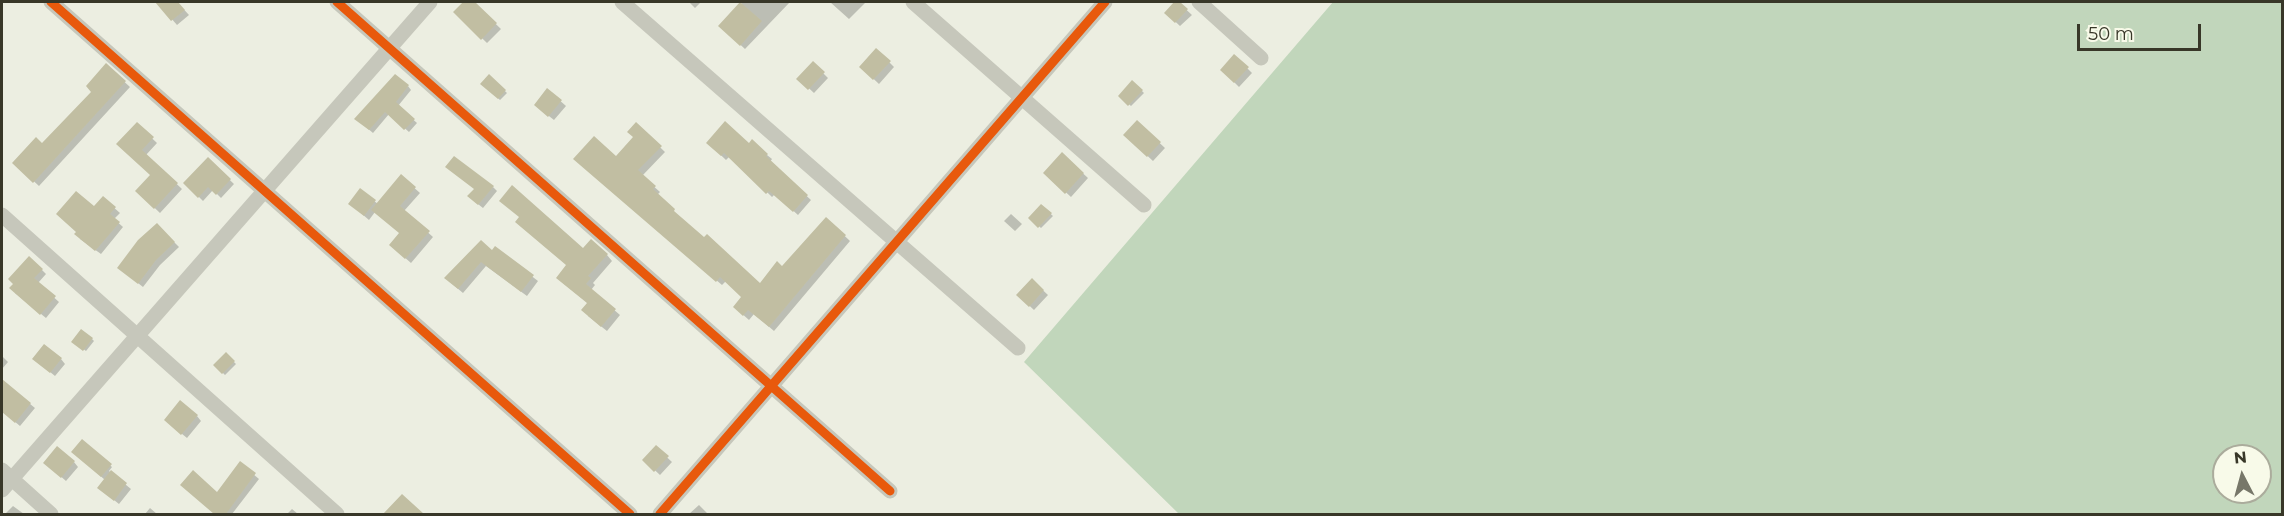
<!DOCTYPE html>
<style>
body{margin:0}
#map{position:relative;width:2284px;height:516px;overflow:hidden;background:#eceee1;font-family:Montserrat,sans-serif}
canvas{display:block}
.frame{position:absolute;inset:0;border:3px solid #383728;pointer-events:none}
.north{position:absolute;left:2212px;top:444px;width:60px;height:60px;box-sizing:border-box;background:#f8fae9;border:2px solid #abac9c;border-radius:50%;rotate:354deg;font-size:16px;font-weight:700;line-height:24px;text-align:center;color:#383728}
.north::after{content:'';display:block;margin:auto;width:21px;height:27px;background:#777769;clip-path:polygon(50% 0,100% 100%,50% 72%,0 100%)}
.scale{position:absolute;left:2077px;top:24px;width:124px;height:27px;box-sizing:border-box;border:3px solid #383728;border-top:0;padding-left:8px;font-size:18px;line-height:21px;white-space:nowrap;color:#383728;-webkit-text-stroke:4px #f8fae9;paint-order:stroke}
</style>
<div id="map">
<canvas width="2284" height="516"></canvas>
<div class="frame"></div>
<div class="north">N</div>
<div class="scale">50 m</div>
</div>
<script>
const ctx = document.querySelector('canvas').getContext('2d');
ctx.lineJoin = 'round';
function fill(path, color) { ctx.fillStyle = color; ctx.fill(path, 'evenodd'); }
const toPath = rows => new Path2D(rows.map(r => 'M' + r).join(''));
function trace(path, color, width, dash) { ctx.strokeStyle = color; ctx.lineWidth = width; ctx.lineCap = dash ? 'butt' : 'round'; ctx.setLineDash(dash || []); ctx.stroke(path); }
const green = toPath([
 [1333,2,2282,2,2282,514,1179,514,1024,362],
 [2224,456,2260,456,2260,492,2224,492]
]);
const shadow = toPath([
 [157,2,177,2,189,15,177,25],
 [465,2,473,2,501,29,487,43,455,12],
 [689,2,701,2,695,8],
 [743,2,790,2,745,49,720,26],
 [830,2,866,2,849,19],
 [1178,2,1192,15,1180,26,1166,13],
 [877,50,894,67,879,84,861,67],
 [1235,56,1252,73,1239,87,1222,70],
 [813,63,828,78,814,93,799,79],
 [106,65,130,87,39,186,14,163,42,145,93,92],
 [489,76,507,93,500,100,482,84],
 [1133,82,1144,93,1131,106,1120,96],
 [408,86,411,90,398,106,417,123,409,132,389,114,373,133,360,122],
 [548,90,566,106,554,120,540,109],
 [1137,122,1165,148,1153,161,1125,135],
 [137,124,157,143,146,155,182,189,160,213,137,191,152,175,118,144],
 [636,124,665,152,642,176,660,192,657,195,678,216,760,285,782,268,827,219,850,241,774,331,754,314,749,320,740,312,743,297,726,281,722,285,580,164,616,158,634,137],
 [708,143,749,145,767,155,772,159,770,162,811,200,798,215,775,194,772,197,730,156,726,160],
 [1062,154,1088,178,1071,197,1045,173],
 [208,159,234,184,221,198,213,190,203,201,185,183],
 [401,176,420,193,404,211,433,237,411,263,395,249,401,233,375,212,369,220,355,208,360,190,378,204],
 [493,187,497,191,483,208,474,201],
 [103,198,120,213,114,219,123,227,101,254,80,239,78,232],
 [1042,206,1053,216,1041,228,1030,218],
 [1011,214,1022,224,1015,231,1004,221],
 [157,225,179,247,160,265,143,287,124,272],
 [495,248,538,281,527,296,486,266,463,293,451,283],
 [583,251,607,255,612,261,593,283,595,285,591,290,620,315,607,331,588,316,589,304,563,283],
 [30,258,46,274,38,283,59,302,46,318,15,293],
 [1032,280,1048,295,1034,310,1018,295],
 [92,339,94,341,86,351,75,343],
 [226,354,236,364,225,375,215,365],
 [2,356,8,362,2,369],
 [61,359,65,364,55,376,39,363],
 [2,381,35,408,20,426,2,411],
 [197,416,201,421,187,438,171,425],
 [82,441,112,467,109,471,131,489,119,504,104,492,105,480,73,452],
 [656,447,672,462,660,475,644,460],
 [74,462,78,467,66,481,50,467],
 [240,463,259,479,232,514,215,514,186,489,218,494],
 [699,505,708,514,689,514],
 [13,506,24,514,5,514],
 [150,508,157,514,145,514],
 [292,509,298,514,287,514]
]);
const building = toPath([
 [155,2,178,2,185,10,171,21],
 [463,2,475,2,497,23,481,40,453,12],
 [740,2,762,21,740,46,718,26],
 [1174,2,1180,2,1188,9,1175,23,1164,13],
 [876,48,891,61,873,80,859,67],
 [1234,54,1249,67,1234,83,1220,70],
 [813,61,825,72,808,90,796,79],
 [106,63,126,81,33,183,12,163,36,137,42,143,91,92,86,86],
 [395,74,409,85,396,102,415,119,404,130,385,112,369,130,354,119],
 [489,74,506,90,498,99,480,84],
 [1132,80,1143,90,1128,106,1118,96],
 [547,88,562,100,548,117,534,105],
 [1137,120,1161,142,1147,157,1123,135],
 [725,121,749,143,752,139,768,154,766,156,808,195,793,212,769,191,766,194,724,153,721,156,706,143],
 [137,122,154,137,142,150,178,183,154,209,135,191,150,175,116,144],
 [636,122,662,146,638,170,656,186,653,189,675,209,674,211,704,237,707,234,760,283,777,261,782,266,826,217,846,235,769,327,748,310,743,316,733,307,741,297,720,277,716,282,573,159,594,136,616,156,633,137,627,132],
 [1062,152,1084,173,1065,194,1043,173],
 [454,156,494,186,478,205,467,196,474,189,445,167],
 [208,157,231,179,216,195,208,187,198,198,183,183],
 [401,174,416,187,400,206,430,231,405,259,389,245,399,233,371,210],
 [512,185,583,248,591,239,608,254,588,276,591,278,586,284,616,309,601,327,581,310,587,303,556,278,566,265,515,222,519,217,499,201],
 [360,188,376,200,364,216,348,204],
 [76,191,94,206,103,196,116,207,110,214,120,222,95,251,74,234,76,232,56,214],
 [1041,204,1052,213,1038,228,1028,218],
 [157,223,175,242,156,260,138,284,117,268,138,240],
 [481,240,492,250,495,246,534,275,521,292,481,262,458,289,444,278],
 [29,256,43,269,34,278,56,296,40,315,9,288,13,284,8,279],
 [1032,278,1044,290,1029,307,1016,295],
 [81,329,93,338,83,351,71,342],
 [44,344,62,358,50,373,32,359],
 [226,352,235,361,222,374,213,365],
 [2,379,31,403,15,423,2,412],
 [180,400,198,415,181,435,164,420],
 [82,439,112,464,101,477,71,452],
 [656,445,669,456,654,472,642,460],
 [57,446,75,461,61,478,43,463],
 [240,461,256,473,226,514,214,514,180,485,193,470,217,492],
 [111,470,127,483,114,501,97,488],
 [402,494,424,514,383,514]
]);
const street = toPath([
 [51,2,630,514],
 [337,2,890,491],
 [622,2,1018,348],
 [913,2,1144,205],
 [1199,2,1261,58],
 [2,215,337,514],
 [2,470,51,514],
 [2,490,430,2],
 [660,514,1105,2]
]);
const cycleway = toPath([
 [51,2,630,514],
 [337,2,890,491],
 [660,514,1105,2]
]);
fill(green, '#c1d6bb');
fill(shadow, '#0003');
fill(building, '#c1bea2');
trace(street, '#c6c7bb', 15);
trace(cycleway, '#e8590c', 9);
</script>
